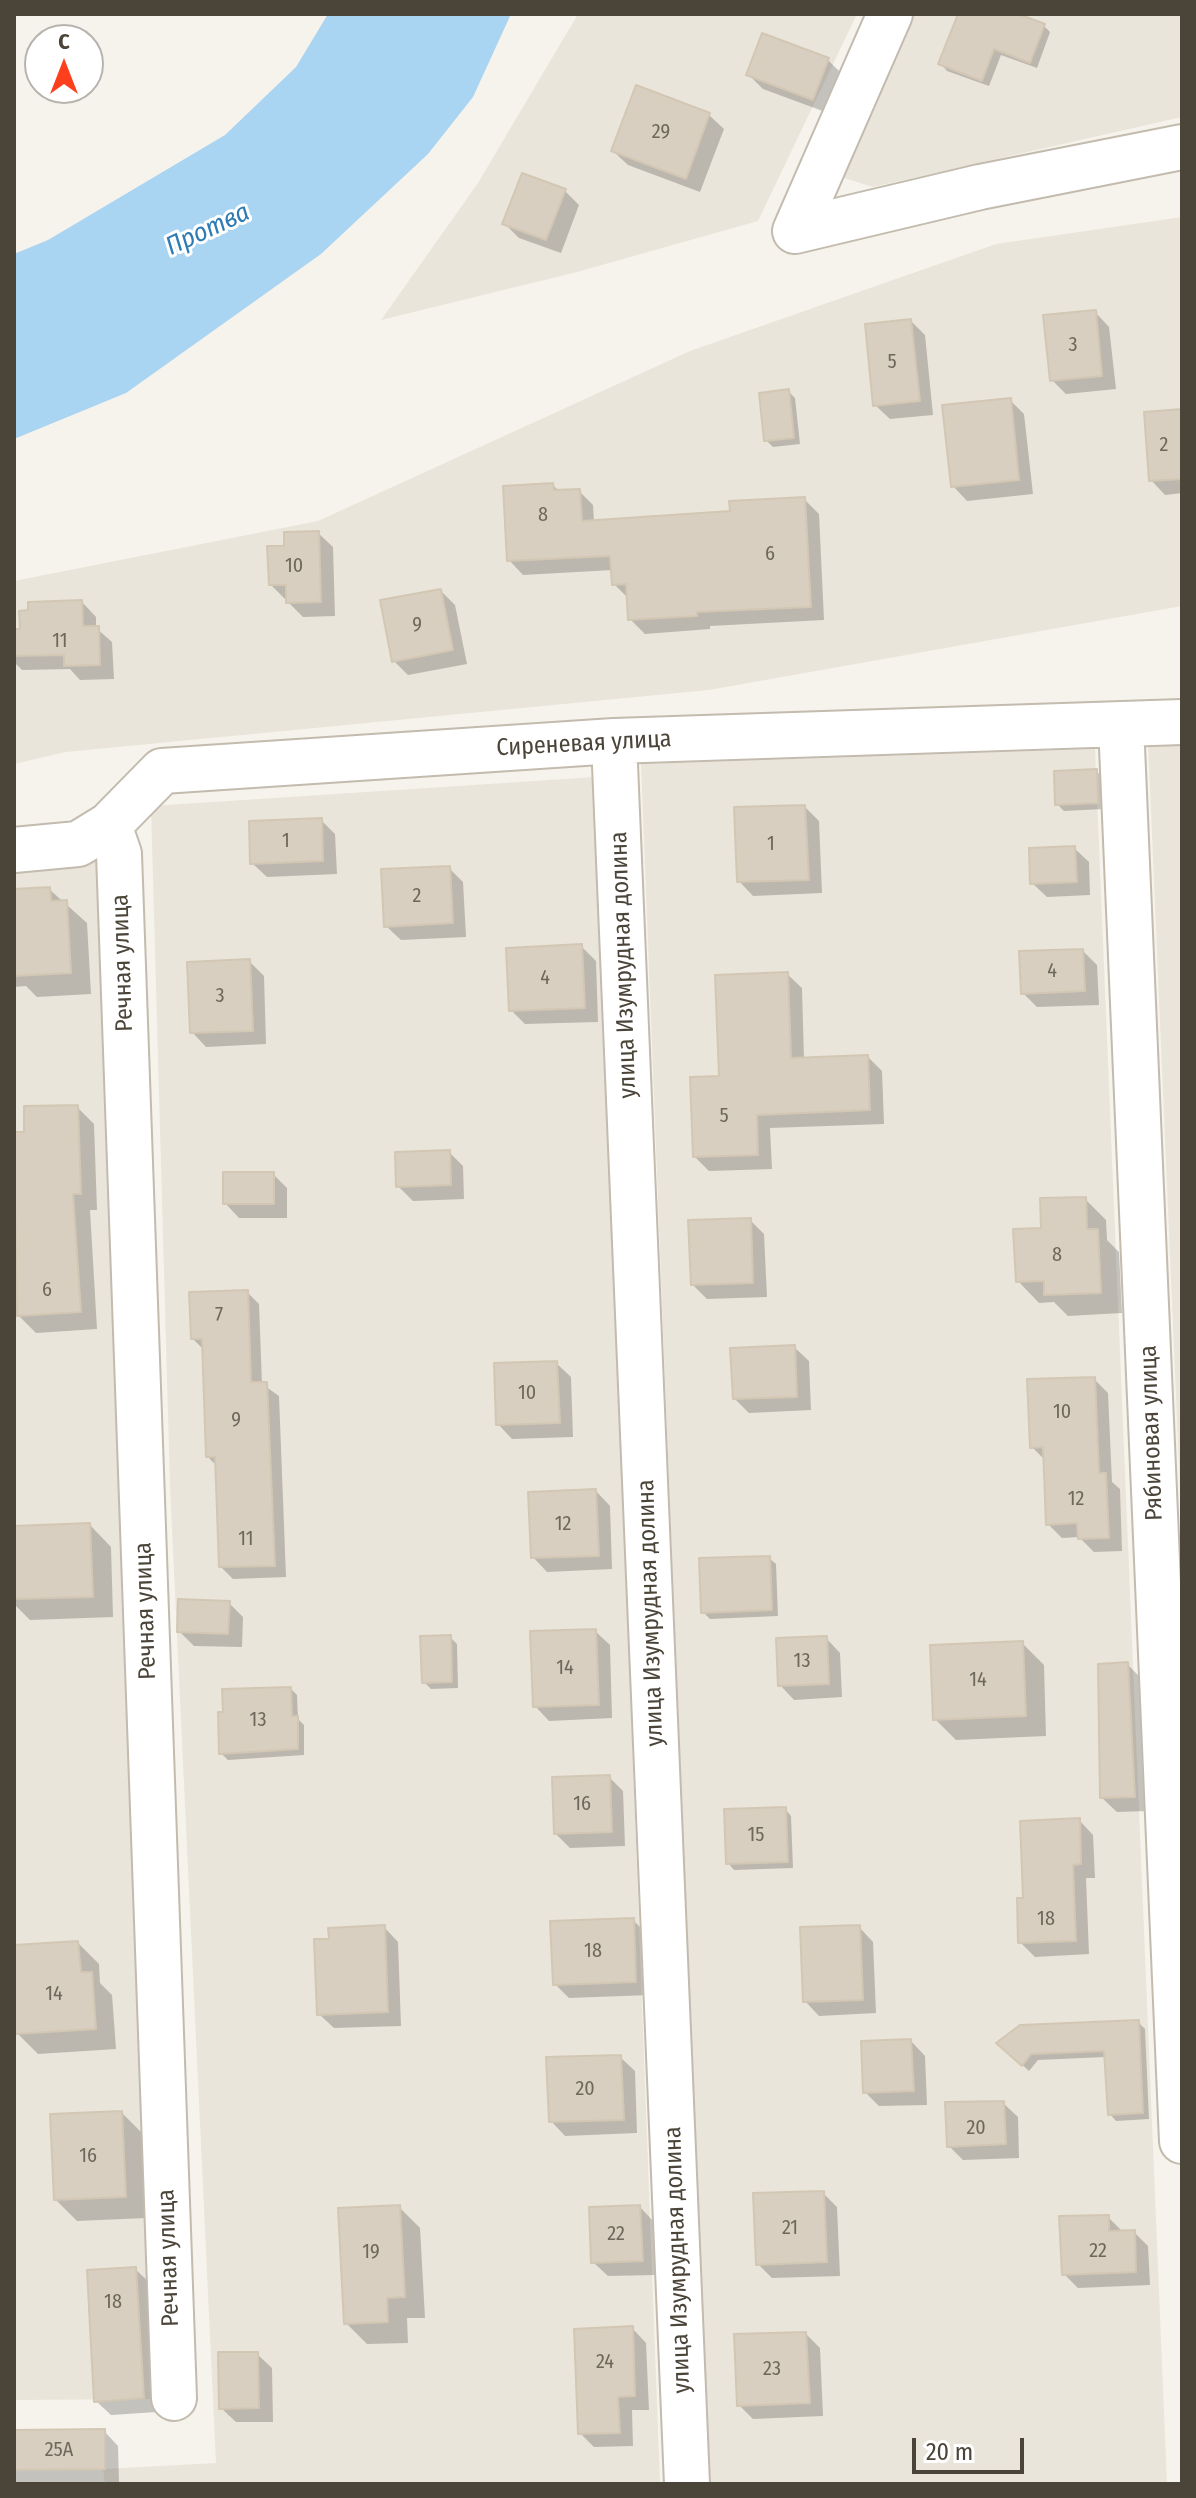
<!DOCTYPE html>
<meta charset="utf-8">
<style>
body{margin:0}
#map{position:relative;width:1196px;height:2498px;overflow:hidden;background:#f6f3ec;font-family:"Fira Sans Condensed",sans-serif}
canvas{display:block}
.frame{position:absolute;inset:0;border:16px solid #4b4439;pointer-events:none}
.north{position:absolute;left:24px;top:24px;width:80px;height:80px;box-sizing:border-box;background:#fff;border:2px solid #b7b4b0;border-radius:50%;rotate:0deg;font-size:22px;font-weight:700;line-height:32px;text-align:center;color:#4b4439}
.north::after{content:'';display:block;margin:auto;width:28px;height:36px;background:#fc3f1d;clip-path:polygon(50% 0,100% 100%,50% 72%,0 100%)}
.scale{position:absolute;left:912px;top:2438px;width:112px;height:36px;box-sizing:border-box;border:4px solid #4b4439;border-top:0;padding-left:10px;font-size:24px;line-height:28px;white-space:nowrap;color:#4b4439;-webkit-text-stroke:6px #fff;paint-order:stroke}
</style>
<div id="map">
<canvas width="1196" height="2498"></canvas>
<div class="frame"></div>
<div class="north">С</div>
<div class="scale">20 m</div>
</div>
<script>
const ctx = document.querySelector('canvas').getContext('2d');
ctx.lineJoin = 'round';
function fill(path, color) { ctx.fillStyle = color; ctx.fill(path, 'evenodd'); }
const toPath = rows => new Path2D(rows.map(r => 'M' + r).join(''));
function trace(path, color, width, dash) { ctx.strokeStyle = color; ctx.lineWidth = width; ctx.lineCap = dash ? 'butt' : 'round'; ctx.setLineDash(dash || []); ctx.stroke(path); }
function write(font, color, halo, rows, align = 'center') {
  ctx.font = font + ' "Fira Sans Condensed",sans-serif'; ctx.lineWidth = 6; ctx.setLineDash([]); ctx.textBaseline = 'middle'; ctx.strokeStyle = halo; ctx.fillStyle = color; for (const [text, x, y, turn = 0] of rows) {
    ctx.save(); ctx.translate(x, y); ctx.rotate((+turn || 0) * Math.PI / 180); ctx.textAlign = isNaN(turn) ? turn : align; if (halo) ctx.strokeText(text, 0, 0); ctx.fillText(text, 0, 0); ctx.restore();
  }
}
const residential = toPath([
 [578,14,857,14,758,221,577,272,381,320,478,183],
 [909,14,1182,14,1182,117,873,187,841,177],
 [1182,217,1182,606,709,690,66,752,14,764,14,581,318,521,690,351,996,244],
 [1148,741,1182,741,1182,1536],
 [1095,749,1167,2484,708,2484,641,764],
 [596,777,660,2484,105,2484,103,2469,216,2463,170,1487,151,806],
 [99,860,152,2399,14,2400,14,870]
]);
const water = toPath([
 [328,14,511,14,473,97,428,154,321,254,126,393,14,439,14,254,48,240,225,135,296,67]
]);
const shadow = toPath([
 [960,14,1012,14,1044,26,1050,32,1037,68,1001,55,989,86,947,71,941,64],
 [828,60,842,74,828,113,763,89,748,74],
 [637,88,709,115,724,129,700,192,628,165,613,151],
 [565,191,579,205,561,253,519,238,504,223],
 [1095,312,1109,327,1116,389,1066,394,1052,380],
 [911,321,925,335,933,415,890,419,875,405],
 [788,391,795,398,800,444,773,447,766,440],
 [1010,400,1024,414,1033,494,967,501,953,486],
 [1182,411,1182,493,1165,495,1151,480],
 [553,485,560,492,579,491,593,505,594,522,732,513,804,499,819,514,824,620,710,626,710,629,645,634,630,619,629,599,614,584,613,570,523,575,509,560],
 [318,533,333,547,335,616,303,617,271,585,286,548],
 [441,591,455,605,467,664,408,675,394,661],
 [82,602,96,617,96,628,112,642,114,679,80,680,70,669,22,670,14,662,14,631],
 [1096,771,1103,777,1104,809,1064,811,1057,804],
 [805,807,819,821,822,893,753,896,739,881],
 [321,820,335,834,337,874,267,877,252,863],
 [1074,848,1089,862,1090,895,1047,897,1032,883],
 [449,868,463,882,466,937,401,940,386,926],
 [49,889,87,923,91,994,37,997,26,986,14,987,14,891],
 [581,946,596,961,598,1022,525,1024,511,1010],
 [1083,951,1097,965,1099,1005,1037,1007,1023,993],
 [249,961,264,976,266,1044,206,1047,192,1032],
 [787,974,802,988,804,1060,868,1057,882,1071,884,1124,770,1128,772,1169,709,1171,695,1157,721,1078],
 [77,1107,94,1124,97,1210,90,1210,97,1329,36,1333,19,1316,14,1239,14,1134,26,1134],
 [449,1152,463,1166,464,1199,413,1201,398,1186],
 [273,1174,287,1188,287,1218,239,1218,225,1203],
 [1085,1199,1106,1220,1107,1240,1119,1252,1122,1313,1068,1316,1054,1302,1039,1303,1018,1281],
 [750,1220,764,1234,767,1297,707,1299,693,1285],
 [247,1292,259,1304,262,1384,279,1396,286,1577,233,1579,221,1567,218,1467,208,1457,204,1350,193,1339],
 [794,1347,809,1361,811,1410,749,1413,734,1398],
 [556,1363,571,1377,573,1437,512,1439,498,1424],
 [1094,1379,1108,1393,1112,1482,1120,1489,1122,1551,1094,1552,1079,1537,1062,1538,1048,1524,1045,1460,1032,1447],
 [596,1491,610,1506,612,1569,547,1572,533,1557],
 [90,1525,111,1547,113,1617,30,1620,14,1604,14,1528],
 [769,1558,776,1564,778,1616,710,1619,703,1612],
 [229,1603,243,1617,242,1647,194,1646,179,1631],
 [595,1631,610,1645,612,1718,549,1721,535,1706],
 [450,1637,457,1644,458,1688,431,1689,424,1682],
 [826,1638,840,1653,842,1697,794,1700,780,1685],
 [1022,1643,1044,1665,1046,1736,956,1740,935,1719],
 [1127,1664,1142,1679,1148,1811,1117,1812,1102,1798],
 [291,1689,297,1695,298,1719,304,1725,304,1755,228,1760,221,1753],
 [609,1777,623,1791,625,1846,570,1848,556,1834],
 [785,1809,791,1816,793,1868,734,1870,728,1863],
 [1079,1820,1093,1835,1095,1878,1086,1878,1089,1954,1035,1957,1020,1942,1025,1899],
 [633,1920,647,1934,649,1995,569,1998,555,1984],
 [384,1927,398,1942,401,2026,334,2028,319,2014,331,1941],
 [859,1927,873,1942,876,2013,819,2016,805,2001],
 [78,1943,99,1964,100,1983,112,1995,116,2049,38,2054,17,2033,14,1947],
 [1138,2022,1145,2029,1149,2119,1116,2121,1110,2114,1106,2057,1038,2060,1029,2071,999,2043],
 [911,2041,925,2056,927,2105,879,2106,865,2092],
 [620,2057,635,2071,637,2133,565,2136,551,2121],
 [1003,2103,1018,2117,1019,2158,963,2160,949,2146],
 [122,2113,143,2134,146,2218,77,2221,55,2199],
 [823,2193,837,2207,840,2276,772,2278,758,2264],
 [399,2207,420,2228,425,2318,407,2318,408,2343,367,2344,346,2323],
 [640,2207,654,2222,656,2275,608,2276,593,2262],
 [1108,2217,1122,2231,1134,2232,1148,2246,1150,2285,1078,2288,1064,2274],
 [135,2269,150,2283,157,2412,111,2415,96,2401],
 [632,2328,646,2343,649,2410,632,2410,633,2446,594,2447,580,2433],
 [806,2334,820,2348,823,2416,753,2419,739,2405],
 [257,2354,272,2368,273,2422,236,2422,221,2408],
 [104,2431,118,2446,119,2483,14,2483,14,2432]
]);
const building = toPath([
 [958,14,1018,14,1045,24,1030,63,994,49,982,81,938,64,958,14],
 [762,33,829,58,813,100,746,75,762,33],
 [636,85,710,113,686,179,611,151,636,85],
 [522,173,566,189,546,240,502,224,522,173],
 [1096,310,1102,376,1050,381,1043,315,1096,310],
 [911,319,920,401,873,406,865,324,911,319],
 [789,389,794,438,764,441,759,393,789,389],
 [1011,398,1019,480,951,487,942,405,1011,398],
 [1182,409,1182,479,1149,481,1144,412,1182,409],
 [553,483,554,490,580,489,582,521,730,511,729,501,805,497,811,607,697,612,697,616,628,620,626,584,612,585,610,556,507,561,503,486,553,483],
 [319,531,321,602,286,603,286,585,269,585,267,546,284,546,284,532,319,531],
 [441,589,453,650,392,662,380,600,441,589],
 [82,600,83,626,99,626,100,665,64,666,64,655,14,656,14,629,20,629,19,611,28,610,28,602,82,600],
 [1097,769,1098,803,1055,805,1054,771,1097,769],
 [805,805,809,880,737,882,734,807,805,805],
 [322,818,323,861,250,864,249,821,322,818],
 [1075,846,1077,882,1030,884,1029,848,1075,846],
 [450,866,453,923,384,927,381,869,450,866],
 [50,887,51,901,67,900,71,973,14,976,14,889,50,887],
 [582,944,585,1008,509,1011,506,948,582,944],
 [1083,949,1085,991,1021,994,1019,951,1083,949],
 [250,959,253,1031,190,1033,187,962,250,959],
 [788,972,791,1058,868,1055,870,1110,757,1115,758,1155,693,1157,690,1077,719,1076,715,975,788,972],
 [78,1105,81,1194,73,1194,81,1312,17,1316,14,1132,24,1132,24,1106,78,1105],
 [450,1150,451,1185,396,1187,395,1152,450,1150],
 [223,1172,274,1172,274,1204,223,1204,223,1172],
 [1086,1197,1087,1229,1098,1229,1101,1293,1044,1295,1044,1281,1016,1282,1013,1229,1041,1228,1040,1198,1086,1197],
 [751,1218,753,1283,691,1285,688,1220,751,1218],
 [248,1290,251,1382,267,1382,275,1566,219,1567,215,1457,206,1457,202,1339,191,1339,189,1292,248,1290],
 [795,1345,797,1397,733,1399,730,1348,795,1345],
 [557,1361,560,1423,496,1425,494,1363,557,1361],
 [1095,1377,1099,1473,1106,1473,1109,1538,1078,1539,1077,1523,1046,1525,1043,1447,1030,1448,1027,1379,1095,1377],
 [596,1489,599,1556,531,1558,528,1492,596,1489],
 [90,1523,93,1597,14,1599,14,1526,90,1523],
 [770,1556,772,1610,701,1613,699,1558,770,1556],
 [178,1599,230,1601,228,1634,177,1632,178,1599],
 [596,1629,599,1705,533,1707,530,1631,596,1629],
 [451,1635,452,1682,422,1683,420,1636,451,1635],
 [827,1636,829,1684,778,1686,776,1638,827,1636],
 [1023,1641,1026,1716,933,1720,930,1645,1023,1641],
 [1128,1662,1135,1797,1100,1798,1098,1664,1128,1662],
 [291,1687,292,1716,298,1716,298,1749,219,1754,218,1712,223,1712,222,1689,291,1687],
 [610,1775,612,1832,554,1834,552,1777,610,1775],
 [786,1807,788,1862,726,1864,724,1809,786,1807],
 [1080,1818,1081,1864,1073,1865,1076,1941,1018,1943,1017,1898,1023,1898,1020,1821,1080,1818],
 [634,1918,636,1982,553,1985,550,1921,634,1918],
 [385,1925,388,2012,317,2015,314,1939,329,1939,328,1928,385,1925],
 [860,1925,863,2000,803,2002,800,1927,860,1925],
 [78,1941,81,1972,92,1972,96,2029,15,2034,14,1945,78,1941],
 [1139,2020,1143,2113,1108,2115,1104,2051,1031,2054,1022,2066,996,2043,1020,2025,1139,2020],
 [911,2039,914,2091,863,2093,861,2041,911,2039],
 [621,2055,624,2120,549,2122,546,2057,621,2055],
 [1004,2101,1006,2144,947,2147,945,2102,1004,2101],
 [122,2111,126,2197,54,2200,50,2114,122,2111],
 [824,2191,827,2262,756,2265,753,2193,824,2191],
 [400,2205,405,2297,387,2298,388,2322,344,2324,338,2208,400,2205],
 [640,2205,643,2261,591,2263,589,2207,640,2205],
 [1109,2215,1109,2231,1135,2230,1136,2272,1062,2275,1059,2216,1109,2215],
 [136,2267,144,2398,94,2402,87,2270,136,2267],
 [633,2326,635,2396,618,2397,620,2433,578,2434,574,2329,633,2326],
 [806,2332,810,2403,737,2406,734,2334,806,2332],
 [218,2352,258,2352,259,2408,219,2409,218,2352],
 [105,2429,105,2469,14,2470,14,2430,105,2429]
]);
const minor = toPath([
 [795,231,980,187,1182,147],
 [795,231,890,14],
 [1121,724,1182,2141],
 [614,741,687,2484],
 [109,825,119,854,174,2398],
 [14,850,78,844,109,825,162,771,614,741,1182,722]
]);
const numberNames = [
 ["29",661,132],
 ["3",1073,345],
 ["5",892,362],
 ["2",1164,445],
 ["8",543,515],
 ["6",770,554],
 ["10",294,566],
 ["9",417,625],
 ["11",60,641],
 ["1",286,841],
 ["1",771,844],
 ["2",417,896],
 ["4",1052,971],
 ["4",545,978],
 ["3",220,996],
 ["5",724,1116],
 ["8",1057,1255],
 ["6",47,1290],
 ["7",219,1315],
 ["10",527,1393],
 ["10",1062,1412],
 ["9",236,1420],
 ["12",1076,1499],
 ["12",563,1524],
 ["11",246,1539],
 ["13",802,1661],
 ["14",565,1668],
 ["14",978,1680],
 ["13",258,1720],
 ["16",582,1804],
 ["15",756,1835],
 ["18",1046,1919],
 ["18",593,1951],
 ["14",54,1994],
 ["20",585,2089],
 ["20",976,2128],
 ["16",88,2156],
 ["21",790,2228],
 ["22",616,2234],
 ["22",1098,2251],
 ["19",371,2252],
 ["18",113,2302],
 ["24",605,2362],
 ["23",772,2369],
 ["25А",59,2450]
];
const streetNames = [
 ["Сиреневая улица",584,744,-3],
 ["Речная улица",123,963,-92],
 ["улица Изумрудная долина",624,965,-92],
 ["Рябиновая улица",1152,1433,-92],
 ["Речная улица",146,1611,-92],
 ["улица Изумрудная долина",651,1613,-92],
 ["Речная улица",169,2258,-92],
 ["улица Изумрудная долина",678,2260,-92]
];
const waterNames = [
 ["Протва",208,230,-25]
];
fill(residential, '#eae5da');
fill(water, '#a9d4f2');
fill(shadow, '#0003');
fill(building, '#d8cfc1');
trace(building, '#d3c7b4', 2);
trace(minor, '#c2bbae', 48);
trace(minor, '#fff', 44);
write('20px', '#6e675b', null, numberNames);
write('24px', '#4b4439', '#fff', streetNames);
write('italic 26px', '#2e7ab2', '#fff', waterNames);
</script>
